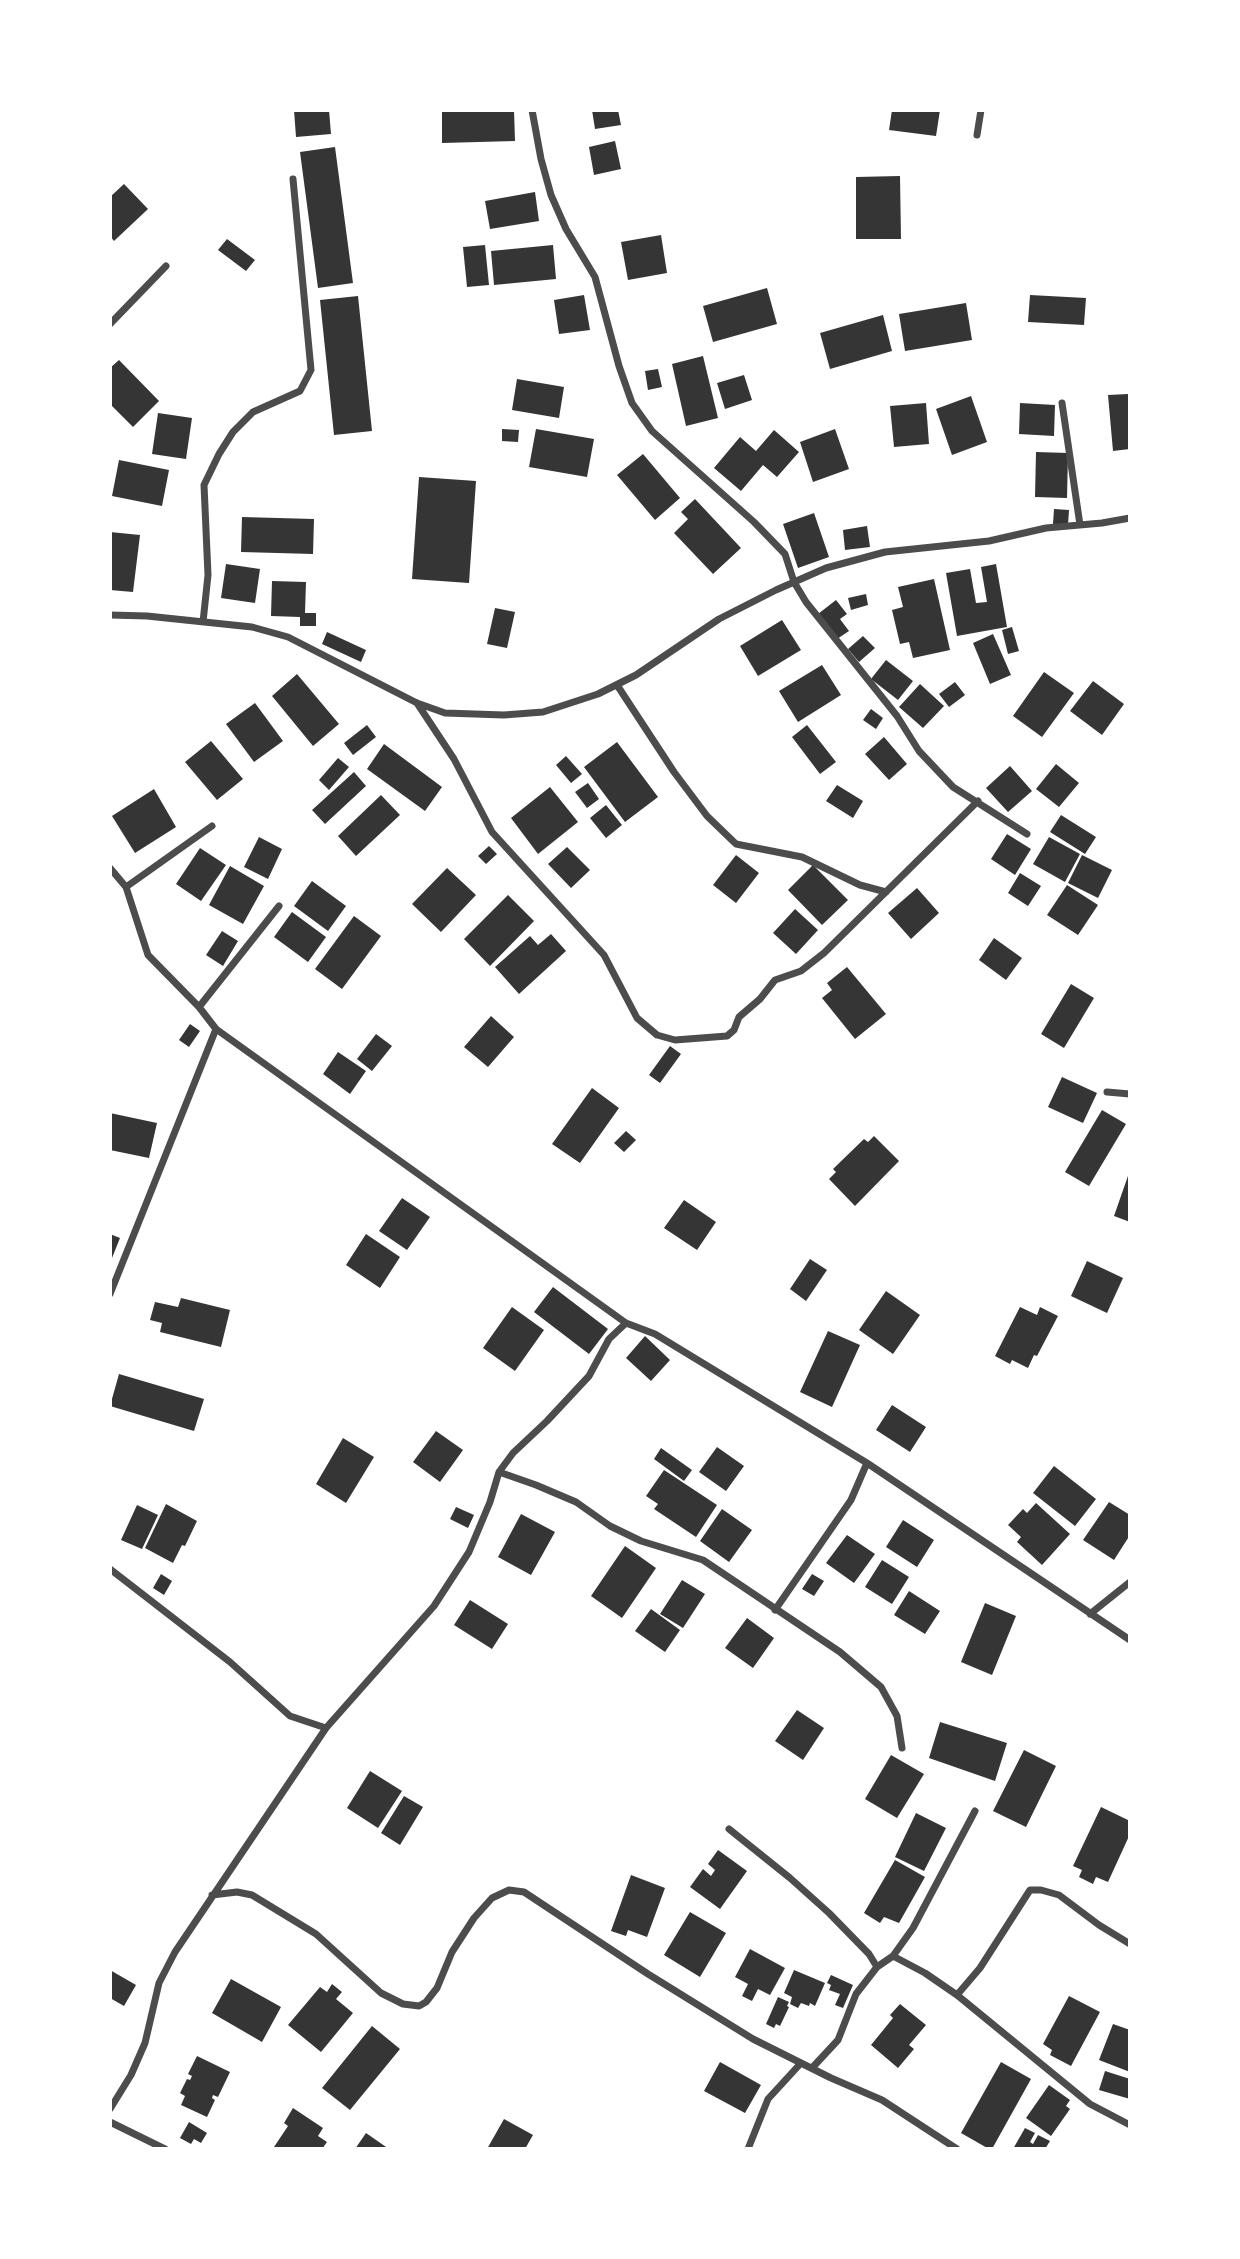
<!DOCTYPE html>
<style>
body{margin:0}
#map{position:relative;width:1240px;height:2259px;overflow:hidden;background:#fff;font-family:Quicksand,sans-serif}
canvas{display:block}
.frame{position:absolute;inset:0;border:112px solid #fff;pointer-events:none}
</style>
<div id="map">
<canvas width="1240" height="2259"></canvas>
<div class="frame"></div>
</div>
<script>
const ctx = document.querySelector('canvas').getContext('2d');
ctx.lineJoin = 'round';
function fill(path, color) { ctx.fillStyle = color; ctx.fill(path, 'evenodd'); }
const toPath = rows => new Path2D(rows.map(r => 'M' + r).join(''));
function trace(path, color, width, dash) { ctx.strokeStyle = color; ctx.lineWidth = width; ctx.lineCap = dash ? 'butt' : 'round'; ctx.setLineDash(dash || []); ctx.stroke(path); }
const building = toPath([
 [294,110,329,110,331,134,296,137],
 [442,110,514,110,515,141,442,143],
 [592,110,618,110,621,125,595,129],
 [892,110,940,110,936,136,889,130],
 [615,141,621,169,594,175,589,147],
 [335,147,353,283,318,288,300,152],
 [900,176,901,239,856,239,856,177],
 [124,184,148,209,114,241,110,236,110,197],
 [535,192,539,221,490,229,485,201],
 [661,235,667,273,628,280,621,242],
 [227,239,255,260,246,271,218,250],
 [485,245,489,285,467,287,463,247],
 [553,245,556,279,494,285,491,251],
 [767,288,777,324,713,342,703,306],
 [584,295,590,330,559,334,554,300],
 [1030,295,1086,298,1084,325,1028,322],
 [358,296,372,431,334,435,320,300],
 [966,303,972,340,905,351,899,314],
 [883,315,892,351,830,369,820,333],
 [703,356,718,418,686,426,672,364],
 [119,360,159,401,133,427,110,404,110,368],
 [658,369,662,387,648,390,645,371],
 [744,375,752,400,725,409,717,383],
 [517,379,564,387,559,418,512,410],
 [1128,394,1130,449,1113,451,1108,395],
 [971,396,987,442,952,455,936,409],
 [926,403,929,444,894,447,890,406],
 [1020,403,1055,405,1054,436,1019,434],
 [158,413,192,418,186,459,152,454],
 [502,429,519,430,518,442,502,441],
 [536,429,594,439,587,477,529,467],
 [835,429,849,469,813,482,800,442],
 [774,430,799,452,777,477,763,465,741,491,714,468,740,437,756,451],
 [1036,452,1068,453,1067,498,1035,497],
 [643,454,680,498,655,520,617,475],
 [119,460,169,470,162,506,112,496],
 [419,477,476,481,469,583,412,579],
 [695,499,741,548,713,574,674,533,688,519,681,512],
 [1054,509,1069,510,1068,525,1053,524],
 [814,513,829,557,798,568,783,524],
 [242,517,314,519,313,554,241,552],
 [867,526,870,547,845,550,843,530],
 [110,532,140,535,133,592,110,590],
 [226,564,260,569,255,603,221,598],
 [996,564,1007,627,957,636,946,573,970,569,976,603,987,602,981,567],
 [934,579,950,650,913,658,909,642,900,644,892,610,903,607,898,587],
 [272,581,306,582,305,613,316,613,316,626,300,626,300,617,271,616],
 [866,594,868,605,851,610,848,598],
 [836,600,847,614,840,619,849,631,837,639,818,614],
 [495,608,515,612,507,648,487,644],
 [782,620,801,650,758,676,740,646],
 [1012,627,1019,651,1008,654,1002,630],
 [327,632,366,650,361,662,322,644],
 [993,634,1011,675,990,684,973,643],
 [863,636,875,648,859,662,848,649],
 [886,660,913,681,898,700,871,679],
 [822,665,841,695,798,722,779,691],
 [1044,672,1074,693,1042,737,1013,716],
 [297,674,339,724,313,746,272,696],
 [1093,681,1124,704,1102,735,1070,711],
 [955,682,965,695,949,707,939,694],
 [920,684,944,706,923,728,899,707],
 [255,703,283,741,254,762,226,724],
 [871,709,883,718,876,729,863,720],
 [367,725,376,737,353,755,344,743],
 [807,725,836,762,820,774,792,737],
 [884,737,907,764,889,780,865,754],
 [211,741,243,779,217,800,185,762],
 [617,742,658,797,625,822,584,767],
 [384,744,442,787,425,811,367,769],
 [566,756,582,774,571,783,556,765],
 [338,758,349,767,329,790,319,780],
 [1056,764,1079,783,1059,807,1036,789],
 [1010,766,1032,791,1008,812,986,788],
 [354,772,366,786,325,824,312,810],
 [588,783,599,799,587,808,575,792],
 [837,785,863,801,853,818,826,801],
 [550,787,578,822,538,854,511,818],
 [154,789,176,827,135,853,112,816],
 [381,795,400,815,356,856,338,836],
 [606,805,622,825,606,838,590,818],
 [1061,815,1096,837,1085,854,1050,832],
 [1007,834,1031,849,1015,875,991,859],
 [259,837,282,849,268,879,244,867],
 [1049,837,1080,854,1065,882,1033,864],
 [489,846,497,854,486,864,478,856],
 [567,847,590,870,571,888,548,864],
 [200,848,226,865,201,901,176,884],
 [736,855,759,873,736,903,713,885],
 [1082,855,1112,870,1098,898,1068,883],
 [813,865,848,900,822,925,788,890],
 [230,866,264,886,243,924,209,905],
 [447,868,476,895,441,932,412,904],
 [1020,873,1041,886,1028,906,1008,893],
 [312,881,346,906,328,931,294,906],
 [1067,885,1098,905,1078,935,1047,915],
 [917,888,939,913,911,939,888,913],
 [508,895,534,921,490,966,464,939],
 [795,909,818,930,796,954,773,933],
 [292,912,326,937,308,962,274,937],
 [354,916,381,936,342,989,315,969],
 [222,931,238,941,223,966,206,955],
 [551,934,566,951,519,994,495,967,530,936,538,945],
 [994,938,1022,958,1006,980,979,960],
 [847,967,886,1014,855,1039,822,998,832,990,827,983],
 [1071,984,1094,998,1064,1048,1041,1034],
 [491,1016,514,1037,488,1067,464,1047],
 [190,1024,200,1031,189,1047,179,1040],
 [376,1034,392,1046,372,1071,357,1059],
 [670,1046,681,1054,660,1083,649,1075],
 [338,1052,366,1071,350,1094,323,1074],
 [1062,1077,1097,1093,1083,1123,1048,1107],
 [592,1088,619,1108,580,1163,552,1144],
 [1102,1110,1126,1124,1089,1186,1065,1172],
 [110,1113,157,1123,149,1158,110,1150],
 [626,1131,636,1140,624,1152,614,1143],
 [874,1136,899,1161,855,1206,829,1179,836,1172,833,1169,864,1139,868,1142],
 [1129,1173,1130,1173,1130,1222,1114,1216],
 [402,1198,430,1217,407,1250,379,1231],
 [684,1200,716,1222,697,1250,664,1228],
 [110,1234,120,1238,110,1263],
 [366,1234,400,1257,380,1288,346,1265],
 [810,1259,827,1270,806,1301,790,1289],
 [1087,1261,1123,1278,1107,1313,1071,1296],
 [553,1287,608,1329,589,1354,534,1312],
 [886,1291,920,1315,893,1354,859,1330],
 [181,1298,230,1310,221,1347,160,1332,162,1323,150,1320,155,1302,178,1307],
 [512,1307,544,1330,515,1371,483,1348],
 [1020,1307,1037,1315,1040,1307,1058,1316,1037,1356,1034,1355,1028,1368,1012,1360,1010,1364,995,1356],
 [828,1331,860,1345,832,1407,800,1392],
 [645,1336,670,1360,651,1381,626,1358],
 [119,1374,204,1399,194,1431,110,1406],
 [892,1405,926,1427,910,1452,876,1430],
 [436,1431,463,1450,440,1482,413,1462],
 [343,1438,374,1457,346,1503,316,1484],
 [717,1447,744,1466,726,1491,699,1472],
 [661,1448,692,1470,684,1481,654,1459],
 [1054,1466,1096,1499,1075,1526,1033,1493],
 [664,1470,717,1505,696,1537,654,1509,658,1504,646,1496],
 [1109,1502,1130,1515,1130,1535,1114,1560,1083,1540],
 [1036,1503,1070,1534,1042,1565,1017,1542,1021,1537,1008,1525,1023,1509,1027,1513],
 [166,1504,197,1521,185,1546,182,1545,173,1563,145,1548],
 [137,1505,158,1515,142,1549,121,1540],
 [456,1507,474,1515,468,1528,450,1519],
 [722,1509,752,1530,729,1562,700,1541],
 [521,1514,555,1532,531,1575,498,1557],
 [903,1520,934,1540,917,1567,886,1547],
 [847,1535,875,1554,854,1583,826,1563],
 [625,1546,656,1568,622,1618,591,1596],
 [882,1560,909,1577,892,1604,865,1587],
 [161,1574,172,1581,164,1595,153,1588],
 [812,1574,824,1581,814,1596,802,1589],
 [682,1580,705,1594,683,1628,660,1614],
 [909,1591,940,1611,925,1634,894,1615],
 [470,1600,508,1624,492,1649,454,1625],
 [985,1603,1016,1616,992,1675,961,1662],
 [651,1609,680,1630,665,1652,635,1631],
 [747,1618,774,1638,753,1668,725,1648],
 [797,1710,824,1728,803,1760,775,1741],
 [940,1722,1007,1743,995,1781,929,1758],
 [1024,1750,1056,1766,1026,1827,993,1811],
 [891,1755,924,1774,897,1818,865,1799],
 [370,1771,402,1791,378,1828,347,1808],
 [404,1796,423,1807,400,1845,381,1833],
 [1101,1807,1130,1821,1130,1834,1108,1882,1096,1877,1093,1884,1079,1877,1082,1870,1073,1866],
 [916,1813,946,1828,924,1871,895,1857],
 [718,1850,747,1871,720,1909,690,1887,703,1869,711,1876,715,1870,708,1864],
 [895,1860,925,1877,899,1923,884,1917,880,1923,864,1913],
 [631,1875,665,1888,647,1937,628,1930,626,1936,611,1931],
 [690,1912,726,1933,700,1977,664,1955],
 [750,1949,785,1968,770,1995,758,1989,752,2001,742,1996,748,1984,735,1977],
 [110,1970,136,1985,124,2006,110,1998],
 [794,1970,825,1983,815,2006,810,2003,809,2006,801,2003,798,2008,790,2004,792,1997,784,1993],
 [831,1975,853,1985,843,2008,835,2005,840,1994,829,1990,831,1985,827,1983],
 [231,1979,281,2007,262,2042,212,2013],
 [332,1984,342,1992,336,1999,353,2013,321,2052,288,2025,320,1987,327,1992],
 [1069,1996,1100,2012,1071,2066,1050,2055,1052,2050,1043,2044],
 [778,1997,789,2002,787,2006,789,2007,780,2026,776,2024,774,2028,766,2024],
 [900,2004,926,2025,909,2045,914,2049,898,2068,871,2045,893,2018,890,2015],
 [1113,2024,1130,2030,1130,2072,1099,2060],
 [372,2026,400,2049,350,2110,322,2088],
 [197,2056,230,2072,218,2097,213,2095,212,2098,215,2100,207,2117,181,2105,185,2096,180,2093,187,2079,190,2080,192,2076,188,2074],
 [720,2062,761,2085,745,2113,704,2091],
 [1001,2062,1031,2079,992,2149,989,2149,961,2133],
 [1105,2071,1130,2079,1130,2099,1099,2090],
 [1049,2085,1070,2100,1066,2106,1070,2109,1051,2136,1026,2118],
 [293,2108,323,2128,318,2136,327,2142,322,2149,274,2147,288,2126,284,2123],
 [504,2119,533,2135,525,2149,487,2149],
 [189,2122,207,2133,201,2143,194,2139,191,2144,180,2138],
 [1025,2128,1035,2133,1030,2142,1033,2144,1038,2135,1050,2141,1045,2149,1013,2149],
 [366,2133,389,2149,355,2149]
]);
const minor = toPath([
 [532,110,541,159,551,195,566,229,595,277,619,366,632,403,652,431,754,522,785,554,794,582,806,602,897,716,919,751,953,787,1027,834],
 [977,135,981,110],
 [110,324,166,266],
 [1062,403,1080,525],
 [110,615,147,616,252,627,288,637,417,703,445,713,504,715,543,712,598,694,636,675,719,619,776,590,826,568,885,552,989,541,1046,528,1102,523,1130,518],
 [203,622,208,575,204,485,219,454,233,432,253,412,300,391,311,370,293,179],
 [617,685,674,772,707,816,736,844,802,857,860,885,886,892],
 [417,703,454,759,492,832,604,955,637,1018,657,1035,675,1040,727,1036,734,1030,739,1017,760,999,775,980,801,971,824,953,978,801],
 [110,868,126,887,148,955,199,1007,216,1029,626,1323,655,1334,867,1463,1130,1640],
 [126,887,212,826],
 [199,1007,279,906],
 [1107,1092,1130,1094],
 [110,1294,216,1029],
 [499,1472,536,1485,576,1502,610,1526,641,1541,703,1560,840,1652,881,1687,897,1716,902,1748],
 [110,1569,230,1662,290,1716,326,1728],
 [775,1610,851,1500,867,1463],
 [1090,1614,1130,1582],
 [729,1829,790,1878,829,1913,869,1954,877,1967],
 [212,1895,237,1892,252,1895,316,1934,381,1993,403,2004,419,2006,426,2002,437,1988,452,1952,474,1918,492,1898,509,1890,524,1892,648,1974,753,2039,831,2078,882,2100,957,2149],
 [893,1956,913,1928,975,1811],
 [957,1995,980,1968,1030,1890,1041,1890,1059,1895,1099,1925,1130,1944],
 [812,2068,838,2040,856,1994,877,1967,893,1956,925,1973,957,1995,1090,2104,1130,2125],
 [110,2109,131,2075,145,2043,159,1983,175,1952,326,1728,434,1606,469,1552,490,1502,499,1472,513,1453,547,1421,589,1376,609,1339,626,1323],
 [110,2122,165,2149],
 [748,2149,768,2099,801,2063]
]);
fill(building, '#353535');
trace(minor, '#4c4c4c', 7);
</script>
